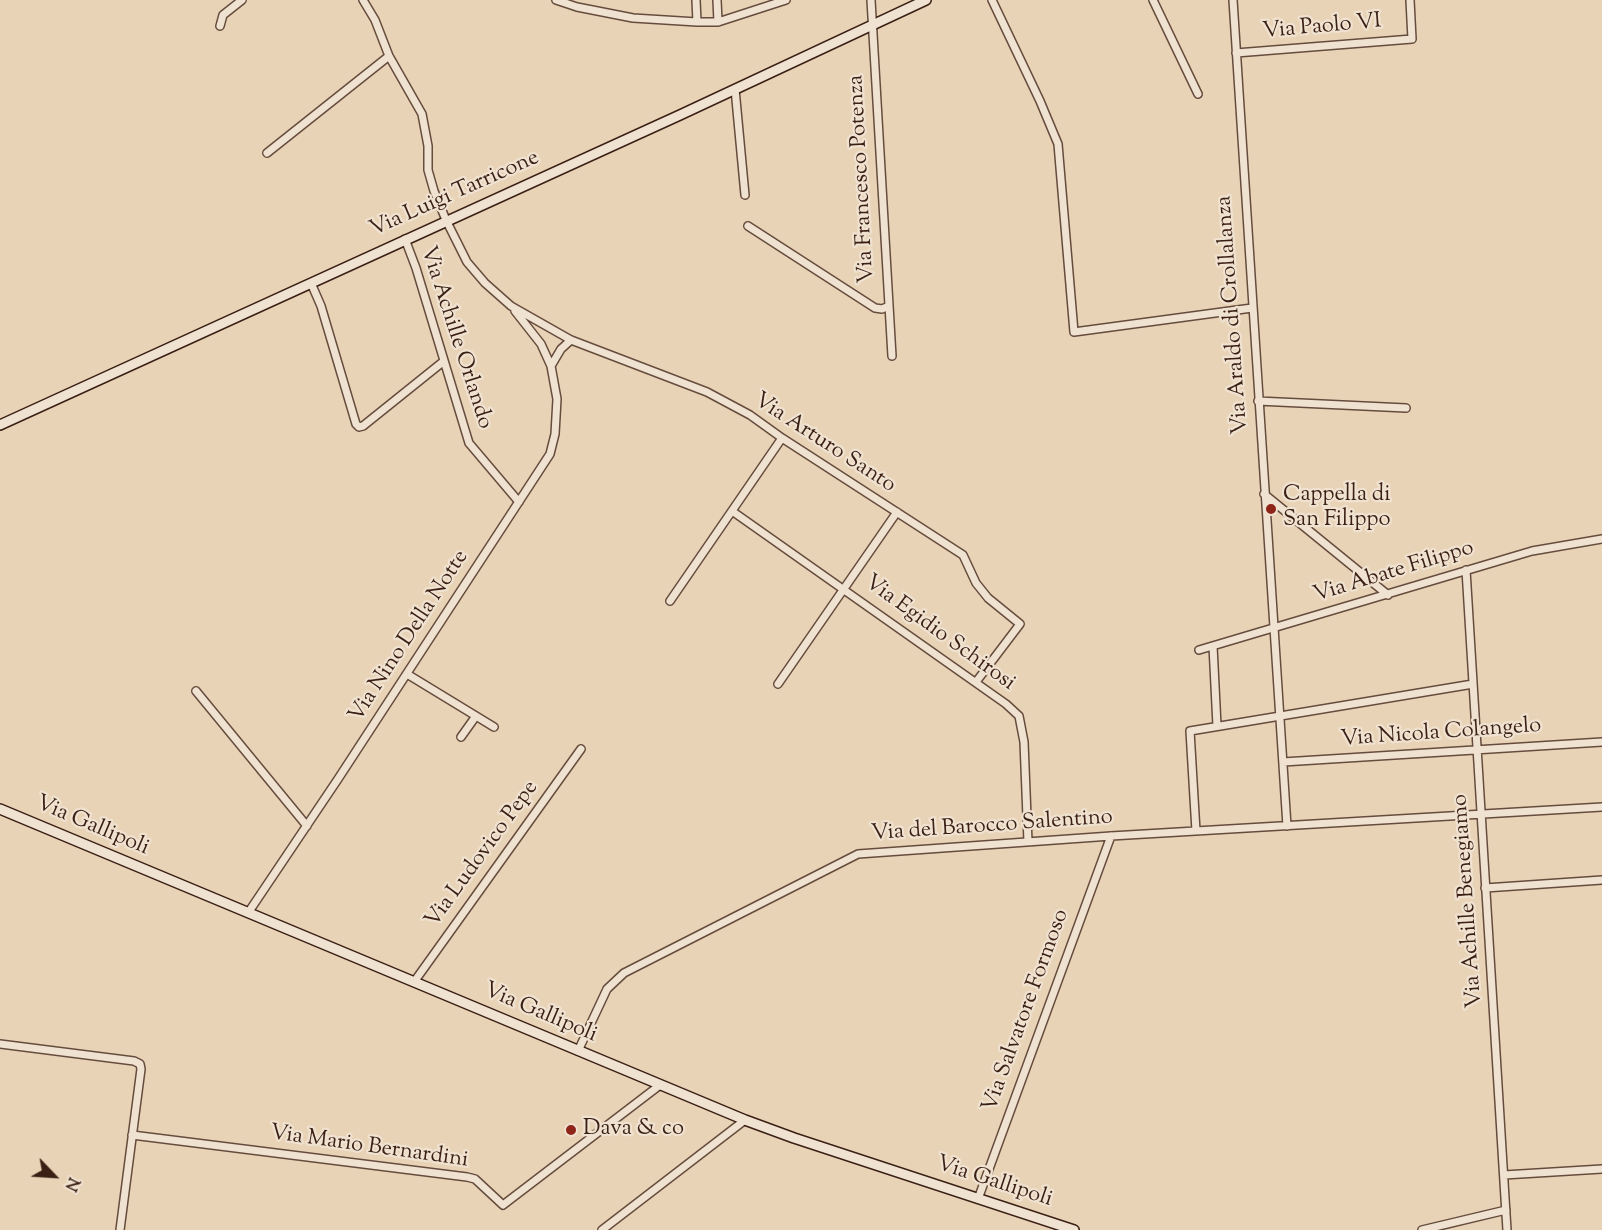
<!DOCTYPE html>
<style>
body{margin:0}
#map{position:relative;width:1602px;height:1230px;overflow:hidden;background:#e8d3b7;font-family:"Sorts Mill Goudy",serif}
canvas{display:block}
.north{position:absolute;left:24px;top:1146px;width:60px;height:60px;-webkit-text-stroke:4px #f0e2d0;paint-order:stroke;rotate:115deg;font-size:16px;font-weight:700;line-height:24px;text-align:center;color:#3a1f14}
.north::after{content:'';display:block;margin:auto;width:21px;height:27px;background:#3a1f14;clip-path:polygon(50% 0,100% 100%,50% 72%,0 100%)}
</style>
<div id="map">
<canvas width="1602" height="1230"></canvas>
<div class="north">N</div>
</div>
<script>
const ctx = document.querySelector('canvas').getContext('2d');
ctx.lineJoin = 'round';
const toPath = rows => new Path2D(rows.map(r => 'M' + r).join(''));
function trace(path, color, width, dash) { ctx.strokeStyle = color; ctx.lineWidth = width; ctx.lineCap = dash ? 'butt' : 'round'; ctx.setLineDash(dash || []); ctx.stroke(path); }
function write(font, color, halo, rows, align = 'center') {
  ctx.font = font + ' "Sorts Mill Goudy",serif'; ctx.lineWidth = 4.5; ctx.setLineDash([]); ctx.textBaseline = 'middle'; ctx.strokeStyle = halo; ctx.fillStyle = color; for (const [text, x, y, turn = 0] of rows) {
    ctx.save(); ctx.translate(x, y); ctx.rotate((+turn || 0) * Math.PI / 180); ctx.textAlign = isNaN(turn) ? turn : align; if (halo) ctx.strokeText(text, 0, 0); ctx.fillText(text, 0, 0); ctx.restore();
  }
}
const minor = toPath([
 [363,0,375,20,389,56,422,114,428,146,428,170,434,191,446,220,467,262,485,283,511,306,571,340,707,392,750,415,782,438,963,555,976,583,988,598,1020,624,976,682],
 [556,0,577,7,633,18,697,22,718,22,786,0],
 [696,0,697,22],
 [717,0,718,22],
 [871,0,892,356],
 [992,0,1040,101,1058,144,1074,332,1252,308],
 [1153,0,1198,94],
 [1233,0,1287,826],
 [220,26,223,15,242,0],
 [1236,53,1412,39,1410,0],
 [735,89,745,195],
 [267,153,389,56],
 [748,226,875,308,882,309,889,306],
 [405,239,416,268,469,443,519,502],
 [311,283,321,306,356,424,359,427,363,426,444,361],
 [551,366,561,349,571,340],
 [1258,401,1406,408],
 [1264,494,1388,595],
 [732,511,1006,704,1019,716,1024,742,1028,842],
 [1466,570,1507,1230],
 [670,601,782,438],
 [1213,646,1217,726],
 [1199,650,1532,551,1602,539],
 [407,674,494,727],
 [778,684,897,512],
 [196,691,307,826],
 [461,737,476,716],
 [1283,762,1602,742],
 [1196,831,1190,731,1473,684],
 [1485,888,1602,880],
 [248,913,338,779,550,454,555,434,557,399,551,366,541,344,515,311],
 [414,982,581,749],
 [0,1044,134,1061,140,1064,141,1069,120,1230],
 [578,1051,607,989,624,973,858,854,1111,836,1602,807],
 [132,1135,467,1177,475,1179,503,1205,660,1085],
 [1504,1175,1602,1169],
 [978,1199,1111,836],
 [602,1230,745,1120],
 [1422,1230,1506,1210]
]);
const secondary = toPath([
 [0,425,680,115,926,0],
 [0,809,745,1120,794,1138,1074,1230]
]);
const markers = [
 [1271,509,6,"#8f2418"],
 [571,1130,6,"#8f2418"]
];
const streetNames = [
 ["Via Paolo VI",1322,28,-5],
 ["Via Francesco Potenza",863,179,-93],
 ["Via Luigi Tarricone",455,195,-24],
 ["Via Araldo di Crollalanza",1234,315,-94],
 ["Via Achille Orlando",455,338,72],
 ["Via Arturo Santo",824,444,33],
 ["Via Abate Filippo",1394,573,-17],
 ["Via Egidio Schirosi",939,634,36],
 ["Via Nino Della Notte",410,637,-57],
 ["Via Nicola Colangelo",1441,734,-4],
 ["Via Gallipoli",92,827,23],
 ["Via del Barocco Salentino",992,827,-4],
 ["Via Ludovico Pepe",483,855,-54],
 ["Via Achille Benegiamo",1469,901,-94],
 ["Via Salvatore Formoso",1027,1011,-70],
 ["Via Gallipoli",540,1014,23],
 ["Via Mario Bernardini",369,1148,8],
 ["Via Gallipoli",994,1183,18]
];
const poiNames = [
 ["Cappella di",1283,496],
 ["San Filippo",1283,521],
 ["Dava & co",583,1130]
];
trace(minor, '#664c3d', 10);
trace(secondary, '#3a1f14', 12);
trace(minor, '#f0e2d0', 7);
trace(secondary, '#f0e2d0', 9);
for (const [x, y, r, color] of markers) { const dot = new Path2D(); dot.arc(x, y, r, 0, 2 * Math.PI); ctx.fillStyle = color; ctx.fill(dot); trace(dot, '#f0e2d0', 2); }
write('22px', '#3a1f14', '#f0e2d0', streetNames);
write('22px', '#3a1f14', '#f0e2d0', poiNames, 'left');
</script>
